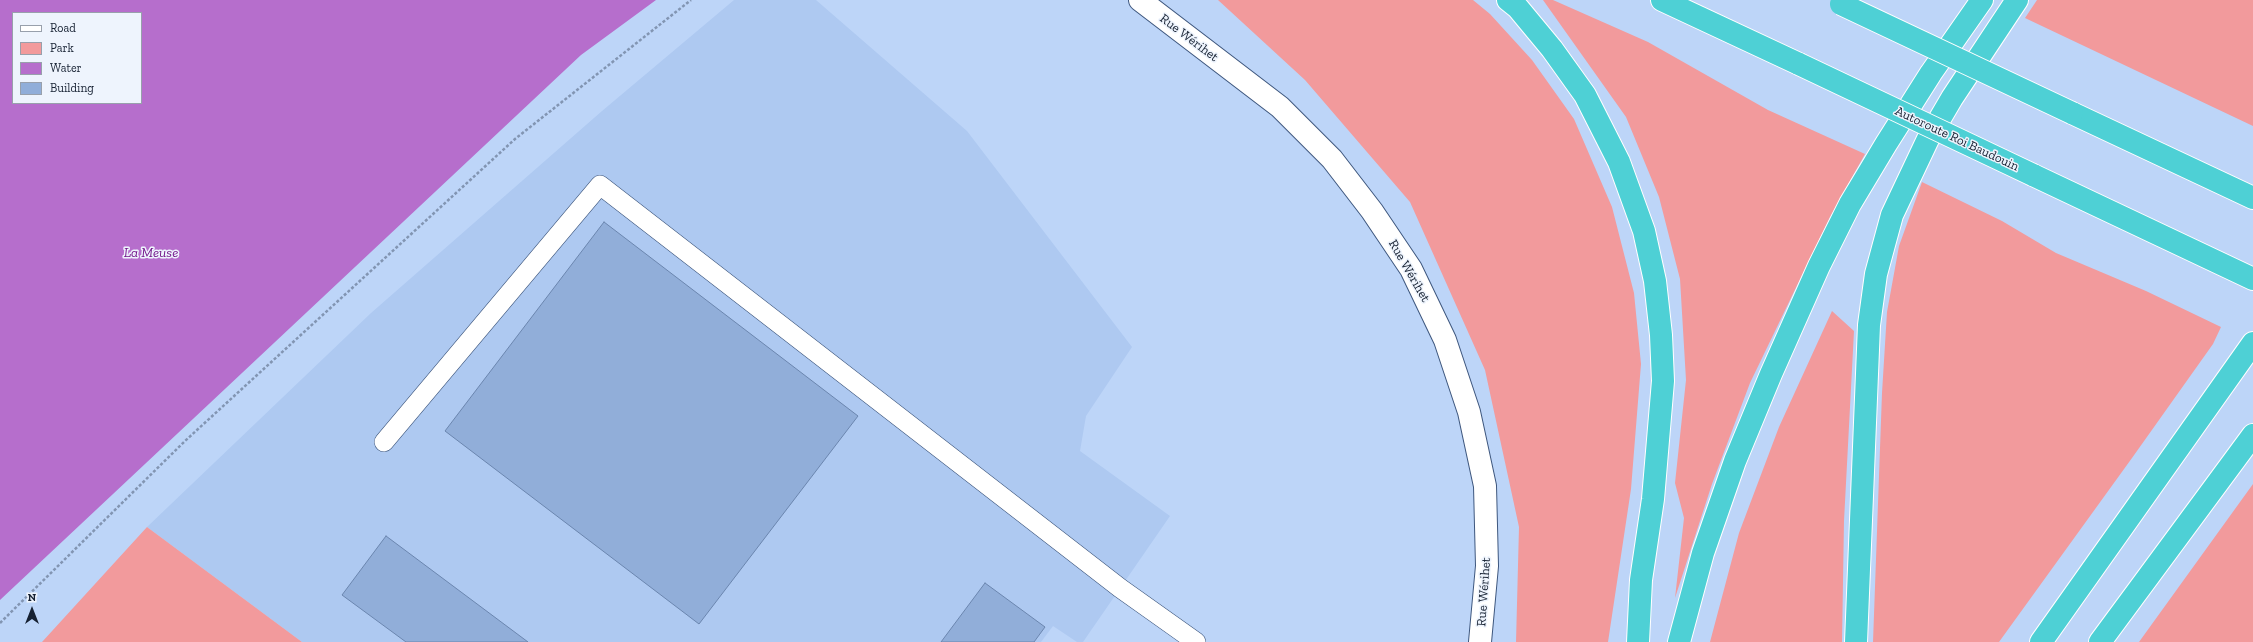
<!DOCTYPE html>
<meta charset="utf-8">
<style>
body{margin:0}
#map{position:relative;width:2253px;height:642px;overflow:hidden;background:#bdd5f8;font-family:"Zilla Slab",serif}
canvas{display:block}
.legend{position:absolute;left:12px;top:12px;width:130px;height:92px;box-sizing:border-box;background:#eef4fd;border:1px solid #98a0ac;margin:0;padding:5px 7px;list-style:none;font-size:12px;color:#162132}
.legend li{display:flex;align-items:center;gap:8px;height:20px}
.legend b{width:20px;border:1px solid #98a0ac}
.north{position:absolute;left:12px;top:590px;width:40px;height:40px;-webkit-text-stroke:3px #eef4fd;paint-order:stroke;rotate:0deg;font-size:11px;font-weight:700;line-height:16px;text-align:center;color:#162132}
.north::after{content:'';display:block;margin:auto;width:14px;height:18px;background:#162132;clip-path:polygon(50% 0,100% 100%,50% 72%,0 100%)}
</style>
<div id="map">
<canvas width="2253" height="642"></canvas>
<ul class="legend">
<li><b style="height:5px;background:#fff"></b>Road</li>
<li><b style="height:11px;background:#f29a9c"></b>Park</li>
<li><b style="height:11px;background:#b66ecc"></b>Water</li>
<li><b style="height:11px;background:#91aed9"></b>Building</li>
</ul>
<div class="north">N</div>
</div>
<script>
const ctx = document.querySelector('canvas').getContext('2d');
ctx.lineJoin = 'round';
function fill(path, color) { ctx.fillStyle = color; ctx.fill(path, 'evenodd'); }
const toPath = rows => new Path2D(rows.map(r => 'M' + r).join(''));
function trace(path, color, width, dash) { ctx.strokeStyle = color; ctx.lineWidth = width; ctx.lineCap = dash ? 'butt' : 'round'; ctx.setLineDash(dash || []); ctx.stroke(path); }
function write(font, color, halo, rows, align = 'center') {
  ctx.font = font + ' "Zilla Slab",serif'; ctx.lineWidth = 3; ctx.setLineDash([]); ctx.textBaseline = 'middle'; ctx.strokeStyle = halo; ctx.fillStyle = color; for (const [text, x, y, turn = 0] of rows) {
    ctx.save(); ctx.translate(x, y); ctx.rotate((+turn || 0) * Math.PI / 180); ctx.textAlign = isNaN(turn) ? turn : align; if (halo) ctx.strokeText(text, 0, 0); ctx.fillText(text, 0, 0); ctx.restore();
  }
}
const built = toPath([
 [734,0,816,0,967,131,1132,347,1086,416,1080,451,1170,516,1083,642,1077,642,1053,626,1041,642,302,642,147,527,371,313,602,111]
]);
const green = toPath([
 [1218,0,1473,0,1490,14,1532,60,1574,119,1612,207,1634,293,1641,364,1631,489,1608,642,1516,642,1519,527,1485,370,1410,202,1305,80],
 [1543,0,1553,0,1648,42,1768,110,1865,154,1830,217,1750,383,1712,484,1675,598,1684,518,1675,483,1686,380,1680,279,1659,197,1626,117],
 [2037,0,2253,0,2253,126,2025,18],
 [1922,182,2002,221,2056,253,2146,291,2221,327,2213,344,2132,458,1999,642,1873,642,1882,393,1887,312,1899,246],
 [1832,311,1854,331,1844,521,1842,642,1710,642,1739,533,1779,427],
 [2253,484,2253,642,2139,642],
 [147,527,302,642,42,642]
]);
const water = toPath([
 [0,0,656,0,581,55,0,600],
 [13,13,141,13,141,103,13,103]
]);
const building = toPath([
 [604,222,858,416,699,624,445,431,604,222],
 [386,536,528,642,406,642,342,595,386,536],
 [985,583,1045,627,1034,642,941,642,985,583]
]);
const path = toPath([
 [0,623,185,441,515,139,691,0]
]);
const lane = toPath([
 [384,442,600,185,1120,588,1196,642]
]);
const street = toPath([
 [1140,0,1280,107,1332,159,1372,211,1411,269,1445,340,1469,412,1485,486,1487,566,1480,642]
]);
const highway = toPath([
 [1508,0,1518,8,1552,49,1585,95,1619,162,1644,231,1655,281,1661,335,1663,381,1653,499,1641,580,1638,642],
 [1662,0,1799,64],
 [2072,113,2253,198],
 [2033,175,2253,279],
 [1679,642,1703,553,1735,461,1771,374,1819,266,1850,204,1886,144,1931,73,1982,0],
 [1856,642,1869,325,1876,274,1892,215,1928,139,1952,98,2017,0],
 [2041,642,2253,343],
 [2100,642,2253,435]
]);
const highwayBridge = toPath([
 [1841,4,2072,113],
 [1799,64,2033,175]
]);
const streetNames = [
 ["Rue Wérihet",1189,38,37],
 ["Autoroute Roi Baudouin",1957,139,25],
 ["Rue Wérihet",1409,271,60],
 ["Rue Wérihet",1484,592,-86]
];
const waterNames = [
 ["La Meuse",151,253]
];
fill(built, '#aec9f1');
fill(green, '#f29a9c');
fill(water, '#b66ecc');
fill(building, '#91aed9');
trace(building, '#6b86af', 1);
trace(lane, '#3e577e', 20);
trace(street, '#3e577e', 24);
trace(highway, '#fff', 24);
trace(path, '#8295b2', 2.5, [3, 2]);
trace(lane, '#fff', 19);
trace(street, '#fff', 22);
trace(highway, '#4ed0d5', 22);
trace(highwayBridge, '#fff', 24, []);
trace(highwayBridge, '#4ed0d5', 22);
write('13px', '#162132', '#eef4fd', streetNames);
write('italic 14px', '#74178b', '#eef4fd', waterNames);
</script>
